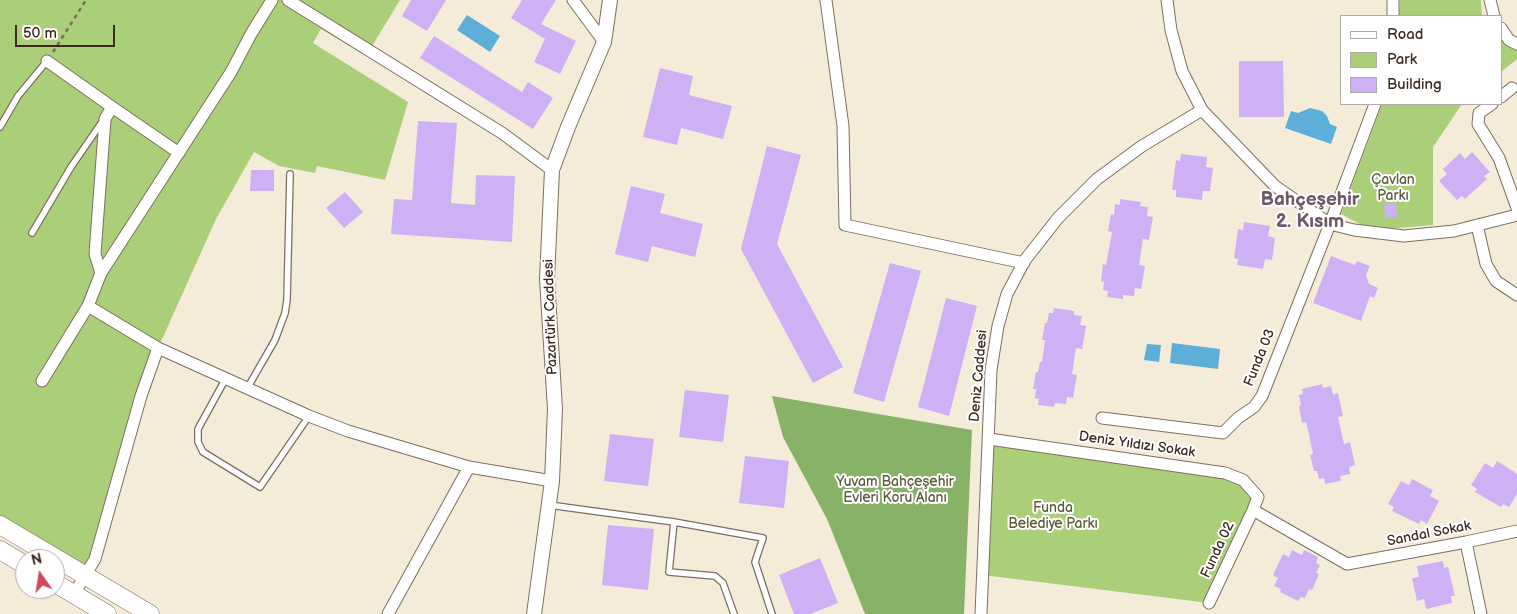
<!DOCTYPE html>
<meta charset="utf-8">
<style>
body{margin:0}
#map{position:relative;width:1517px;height:614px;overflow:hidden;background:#f4ecd8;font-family:"Balsamiq Sans",sans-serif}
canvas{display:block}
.legend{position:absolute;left:1340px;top:15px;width:162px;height:90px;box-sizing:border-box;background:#fff;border:1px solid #b1aaa5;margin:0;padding:6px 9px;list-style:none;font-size:15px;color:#3b2a1e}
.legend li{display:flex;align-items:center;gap:10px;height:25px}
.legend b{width:25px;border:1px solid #b1aaa5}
.north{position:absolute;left:15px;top:549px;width:50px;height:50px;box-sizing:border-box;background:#fff;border:1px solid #b1aaa5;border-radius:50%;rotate:347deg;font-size:14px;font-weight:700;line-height:20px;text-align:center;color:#3b2a1e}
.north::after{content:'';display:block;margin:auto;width:18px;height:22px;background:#d1495b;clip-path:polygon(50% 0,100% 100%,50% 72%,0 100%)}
.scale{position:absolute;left:15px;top:25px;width:100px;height:22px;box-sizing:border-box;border:2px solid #3b2a1e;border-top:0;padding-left:6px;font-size:15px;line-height:18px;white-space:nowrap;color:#3b2a1e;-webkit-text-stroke:4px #fff;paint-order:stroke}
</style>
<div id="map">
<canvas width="1517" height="614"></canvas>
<ul class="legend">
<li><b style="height:6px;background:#fff"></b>Road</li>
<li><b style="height:14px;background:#abcf78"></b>Park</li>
<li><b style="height:14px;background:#ceb0f5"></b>Building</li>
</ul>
<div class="north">N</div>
<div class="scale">50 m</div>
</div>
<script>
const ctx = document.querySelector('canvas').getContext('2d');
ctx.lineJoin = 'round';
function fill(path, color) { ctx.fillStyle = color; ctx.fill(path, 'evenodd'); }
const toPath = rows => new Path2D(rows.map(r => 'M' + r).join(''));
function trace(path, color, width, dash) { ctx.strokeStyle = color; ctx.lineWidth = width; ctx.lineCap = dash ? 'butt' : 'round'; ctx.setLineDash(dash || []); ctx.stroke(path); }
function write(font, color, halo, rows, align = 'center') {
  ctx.font = font + ' "Balsamiq Sans",sans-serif'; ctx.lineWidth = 4; ctx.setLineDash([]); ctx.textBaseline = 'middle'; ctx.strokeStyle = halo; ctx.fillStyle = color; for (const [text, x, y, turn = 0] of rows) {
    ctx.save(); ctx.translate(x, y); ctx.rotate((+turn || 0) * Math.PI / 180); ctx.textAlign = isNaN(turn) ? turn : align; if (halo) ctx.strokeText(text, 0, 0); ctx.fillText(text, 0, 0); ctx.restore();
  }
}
const green = toPath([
 [0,0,400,0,366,56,321,29,313,43,408,102,385,180,317,166,315,173,279,166,254,152,216,219,155,355,86,576,0,525],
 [1400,0,1481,0,1482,16,1399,16],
 [1501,40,1509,40,1517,44,1517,59,1501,72],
 [1382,104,1462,104,1433,147,1433,225,1386,229,1365,227,1341,214],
 [989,439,1225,473,1258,497,1209,603,983,575]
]);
const forest = toPath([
 [772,396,972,430,964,614,865,614,827,519,783,437]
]);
const water = toPath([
 [467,15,500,36,490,52,457,30],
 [1310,108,1322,111,1327,116,1330,124,1337,127,1331,144,1285,128,1291,111,1298,113],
 [1172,343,1220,349,1218,369,1170,363],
 [1147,344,1161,345,1159,362,1144,360]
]);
const building = toPath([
 [411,0,446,0,427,31,402,16],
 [522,0,556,0,541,24,576,41,560,74,534,62,545,39,511,18],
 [434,36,522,92,528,82,553,98,533,129,420,58],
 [1239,61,1283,61,1284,117,1239,117],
 [660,68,693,76,689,95,732,106,723,139,681,128,677,145,643,137],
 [418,121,457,123,451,203,475,205,476,175,515,176,512,242,391,234,394,199,412,200],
 [767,146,801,155,777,244,843,367,813,383,741,249],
 [1472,152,1490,172,1484,176,1487,179,1465,199,1462,196,1457,200,1439,181,1447,174,1443,169,1460,153,1465,159],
 [1181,154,1207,157,1206,167,1213,168,1210,191,1203,191,1202,200,1176,197,1176,190,1172,190,1176,160,1180,161],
 [251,170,274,170,274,191,250,191],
 [631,186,665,194,660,213,703,224,695,257,652,246,648,262,615,254],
 [345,192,363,212,344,228,326,208],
 [1120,199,1141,202,1140,206,1148,207,1147,216,1153,217,1149,240,1143,239,1139,265,1145,266,1141,289,1135,288,1134,296,1123,295,1123,299,1107,297,1108,291,1103,290,1104,282,1101,281,1103,264,1106,265,1112,232,1108,231,1111,214,1114,215,1115,204,1120,205],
 [1396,203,1397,217,1385,218,1384,204],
 [1244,222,1270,226,1268,236,1275,238,1272,260,1265,259,1263,269,1237,265,1238,259,1234,258,1238,229,1243,230],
 [1331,256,1355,265,1357,261,1370,266,1366,275,1369,284,1378,288,1374,298,1370,296,1361,321,1313,303],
 [890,263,921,271,884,402,853,393],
 [946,298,977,306,949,416,918,407],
 [1054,308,1074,311,1074,315,1082,316,1080,325,1086,326,1082,349,1076,348,1072,374,1077,375,1073,398,1067,397,1066,404,1055,403,1054,407,1038,405,1039,399,1035,398,1036,389,1033,389,1036,372,1038,372,1040,362,1042,362,1045,340,1042,340,1045,323,1047,323,1049,313,1053,313],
 [1322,384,1323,388,1331,386,1333,395,1338,393,1343,416,1338,417,1344,444,1350,442,1355,465,1349,467,1350,474,1340,476,1341,481,1325,484,1324,478,1319,479,1317,471,1314,471,1310,455,1313,454,1308,430,1306,422,1302,423,1299,406,1301,405,1299,395,1303,394,1302,389],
 [685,390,729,395,723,442,679,437],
 [610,434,654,439,648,486,604,481],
 [745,456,789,461,784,508,739,503],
 [1497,461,1517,474,1517,494,1509,507,1503,504,1501,507,1475,492,1477,489,1471,485,1485,463,1493,468],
 [1412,479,1433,490,1430,496,1439,501,1427,524,1421,520,1419,524,1392,511,1394,507,1388,504,1401,481,1409,485],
 [608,525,654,529,648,590,602,585],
 [1292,550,1302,555,1304,550,1318,557,1316,563,1320,565,1316,573,1319,574,1312,590,1309,589,1305,598,1301,597,1298,601,1280,592,1281,589,1274,586,1278,578,1273,575,1283,554,1289,557],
 [820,558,838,603,810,614,794,614,779,575],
 [1443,561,1444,568,1448,567,1455,596,1451,596,1452,603,1426,609,1424,599,1417,601,1412,578,1419,577,1417,566]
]);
const path = toPath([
 [53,52,86,0]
]);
const service = toPath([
 [0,127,18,96,47,61],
 [32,233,71,167,102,122],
 [226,378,198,429,198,442,203,452,260,487,309,416],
 [248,387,275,340,285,313,287,300,290,174],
 [549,505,674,522,763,538,755,562,772,614],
 [674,522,669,572,715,576,723,583,734,614]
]);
const minor = toPath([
 [288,0,502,133,552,170],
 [573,0,604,42],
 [826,0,843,126,845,225,1024,263],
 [1167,0,1171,30,1182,71,1202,110,1275,186,1330,224,1354,230,1404,236,1454,231,1517,215],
 [1490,0,1494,16],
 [1393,16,1393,0],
 [1501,28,1509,40,1517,44],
 [47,61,112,107,105,119,95,254,101,273],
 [1501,97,1512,88],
 [1492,104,1479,113,1478,124,1499,158,1517,208],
 [112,107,179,153],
 [1477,225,1486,264,1496,281,1517,295],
 [88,306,101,273,231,72,251,34,272,0],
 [42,381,88,306,158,348],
 [1102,418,1223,433,1238,418,1254,407,1262,396,1330,224,1375,104],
 [989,439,1225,473,1243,480,1258,497,1253,510,1209,603],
 [1253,510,1347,564,1466,542,1517,531],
 [1466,542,1481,614],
 [74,594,95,559,141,396,158,348,309,416,348,431,469,467,552,481],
 [388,614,469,467],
 [981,614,991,370,998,326,1007,294,1025,260,1058,218,1097,179,1142,146,1202,110]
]);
const tertiary = toPath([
 [534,614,552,481,555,409,547,279,552,170,568,127,604,42,610,0]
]);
const primary = toPath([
 [0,525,150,614],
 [0,550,25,565],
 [55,583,107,614]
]);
const parkNames = [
 ["Çavlan",1393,180],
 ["Parkı",1393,196],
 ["Yuvam Bahçeşehir",895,482],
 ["Evleri Koru Alanı",895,498],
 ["Funda",1053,508],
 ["Belediye Parkı",1053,524]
];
const streetNames = [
 ["Pazartürk Caddesi",551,317,-92],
 ["Funda 03",1260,358,-68],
 ["Deniz Caddesi",979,376,-85],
 ["Deniz Yıldızı Sokak",1137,445,8],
 ["Sandal Sokak",1429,534,-11],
 ["Funda 02",1218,550,-65]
];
const districtNames = [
 ["Bahçeşehir",1310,200],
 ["2. Kısım",1310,222]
];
fill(green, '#abcf78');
fill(forest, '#88b268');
fill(water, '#5daed8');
fill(building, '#ceb0f5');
trace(service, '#7c6e5f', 8);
trace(minor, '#7c6e5f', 13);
trace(tertiary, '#7c6e5f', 16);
trace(primary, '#7c6e5f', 19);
trace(path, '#7c6e5f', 2.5, [4, 4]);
trace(service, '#fff', 5.5);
trace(minor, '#fff', 11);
trace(tertiary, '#fff', 14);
trace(primary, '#fff', 18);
write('14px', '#5d5c39', '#fff', parkNames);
write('14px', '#3b2a1e', '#fff', streetNames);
write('bold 19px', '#6e5969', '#fff', districtNames);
</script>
